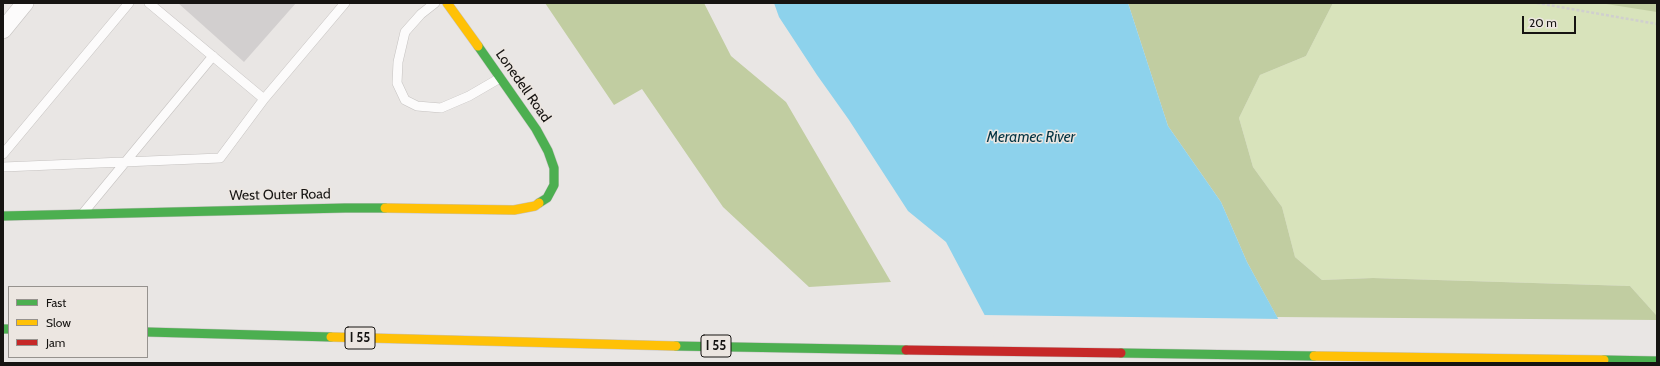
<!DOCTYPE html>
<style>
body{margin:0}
#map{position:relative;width:1660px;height:366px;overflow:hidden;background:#e9e6e4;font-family:Cabin,sans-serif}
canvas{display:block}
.frame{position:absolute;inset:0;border:4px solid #161412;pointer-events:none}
.legend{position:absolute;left:8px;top:286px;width:140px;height:72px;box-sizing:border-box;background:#ece6e1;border:1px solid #96928e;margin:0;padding:5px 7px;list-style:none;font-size:12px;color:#161412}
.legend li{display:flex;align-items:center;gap:8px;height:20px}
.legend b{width:20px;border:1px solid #96928e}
.scale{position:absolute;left:1522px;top:16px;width:54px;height:18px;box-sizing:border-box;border:2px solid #161412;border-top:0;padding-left:5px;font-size:12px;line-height:14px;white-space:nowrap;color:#161412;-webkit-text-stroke:3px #ece6e1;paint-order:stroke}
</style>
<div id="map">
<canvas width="1660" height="366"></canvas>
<div class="frame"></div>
<ul class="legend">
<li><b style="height:5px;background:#4caf50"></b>Fast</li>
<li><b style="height:5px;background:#ffc107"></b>Slow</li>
<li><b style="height:5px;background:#c62828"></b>Jam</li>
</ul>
<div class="scale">20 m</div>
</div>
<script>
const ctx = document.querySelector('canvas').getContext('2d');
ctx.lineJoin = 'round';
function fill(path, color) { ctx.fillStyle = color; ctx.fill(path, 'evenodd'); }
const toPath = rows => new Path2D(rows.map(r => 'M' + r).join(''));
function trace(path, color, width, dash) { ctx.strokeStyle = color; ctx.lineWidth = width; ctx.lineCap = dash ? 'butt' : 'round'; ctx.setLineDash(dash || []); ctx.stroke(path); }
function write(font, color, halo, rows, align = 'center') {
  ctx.font = font + ' Cabin,sans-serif'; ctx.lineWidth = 3; ctx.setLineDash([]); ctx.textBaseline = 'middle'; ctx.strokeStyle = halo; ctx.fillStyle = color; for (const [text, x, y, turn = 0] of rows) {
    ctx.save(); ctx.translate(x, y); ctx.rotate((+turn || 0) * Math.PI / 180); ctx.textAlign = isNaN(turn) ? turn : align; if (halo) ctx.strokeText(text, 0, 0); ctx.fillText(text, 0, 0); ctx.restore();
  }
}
const green = toPath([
 [1333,3,1657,3,1657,316,1630,286,1373,278,1322,280,1295,257,1282,207,1253,167,1239,118,1260,75,1306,56]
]);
const forest = toPath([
 [545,3,704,3,731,56,786,102,891,282,809,287,723,207,642,89,614,105],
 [1128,3,1333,3,1306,56,1260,75,1239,118,1253,167,1282,207,1295,257,1322,280,1373,278,1630,286,1657,316,1657,320,1277,317,1247,262,1221,202,1168,126],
 [1600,3,1657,3,1657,12]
]);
const water = toPath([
 [774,3,1128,3,1168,126,1221,202,1247,262,1298,355,1010,363,946,242,908,211,849,120,817,75,779,17]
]);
const pier = toPath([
 [982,315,1281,319,1303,363,1008,363]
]);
const building = toPath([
 [178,3,296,3,244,62]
]);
const path = toPath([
 [1537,3,1657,24]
]);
const lane = toPath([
 [149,3,264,99,345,3],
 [435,3,421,14,405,32,398,62,397,83,405,100,417,106,441,108,469,96,500,78],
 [3,154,129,3],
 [3,167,220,158,264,99],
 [84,212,213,56]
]);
const street = toPath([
 [3,30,25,3]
]);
const fast = toPath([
 [478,46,536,129,548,151,554,168,554,185,547,198,539,203],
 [3,216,345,208,385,208],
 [3,329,9,329],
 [147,332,331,337],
 [676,346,906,350],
 [1121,353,1314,356],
 [1604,360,1657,361]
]);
const slow = toPath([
 [447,3,478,46],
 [385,208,514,210,535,206,539,203],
 [331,337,676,346],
 [1314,356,1604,360]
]);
const jam = toPath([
 [906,350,1121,353]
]);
const shields = [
 [360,338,30],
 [716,346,30]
];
const shieldNames = [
 ["I 55",360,338],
 ["I 55",716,346]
];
const streetNames = [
 ["Lonedell Road",523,86,55],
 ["West Outer Road",280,195,-1]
];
const waterNames = [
 ["Meramec River",1031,138]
];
fill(green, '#d8e3bb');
fill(forest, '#c1cda1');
fill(water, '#8dd2ec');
fill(pier, '#e9e6e4');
fill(building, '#d2cfcf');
trace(lane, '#c5c2c0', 10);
trace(street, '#c5c2c0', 18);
trace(fast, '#c5c2c0', 10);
trace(slow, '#c5c2c0', 10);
trace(jam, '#c5c2c0', 10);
trace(path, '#d0cfce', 2.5, [3, 2]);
trace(lane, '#fcfbfb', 9);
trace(street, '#fcfbfb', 17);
trace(fast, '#4caf50', 9);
trace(slow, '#ffc107', 9);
trace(jam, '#c62828', 9);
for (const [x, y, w] of shields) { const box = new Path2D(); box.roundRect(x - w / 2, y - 11, w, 22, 3); ctx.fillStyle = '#ece6e1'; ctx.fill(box); trace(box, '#161412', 1); }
write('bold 13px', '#161412', null, shieldNames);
write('14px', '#161412', '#ece6e1', streetNames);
write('italic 15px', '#043443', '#ece6e1', waterNames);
</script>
